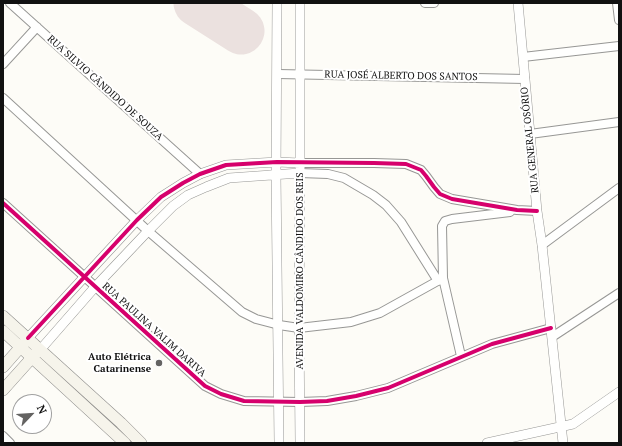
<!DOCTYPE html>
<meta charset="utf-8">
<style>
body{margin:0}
#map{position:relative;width:622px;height:446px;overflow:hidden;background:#fdfcf7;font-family:"PT Serif",serif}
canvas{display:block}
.frame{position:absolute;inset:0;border:4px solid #111;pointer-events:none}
.north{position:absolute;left:12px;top:394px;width:40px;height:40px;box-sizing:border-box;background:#fff;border:1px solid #a0a0a0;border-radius:50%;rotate:65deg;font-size:11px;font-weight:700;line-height:16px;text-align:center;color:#111}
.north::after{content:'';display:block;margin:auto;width:14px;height:18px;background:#646362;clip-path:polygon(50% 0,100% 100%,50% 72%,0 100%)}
</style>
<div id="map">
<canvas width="622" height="446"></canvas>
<div class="frame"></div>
<div class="north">N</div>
</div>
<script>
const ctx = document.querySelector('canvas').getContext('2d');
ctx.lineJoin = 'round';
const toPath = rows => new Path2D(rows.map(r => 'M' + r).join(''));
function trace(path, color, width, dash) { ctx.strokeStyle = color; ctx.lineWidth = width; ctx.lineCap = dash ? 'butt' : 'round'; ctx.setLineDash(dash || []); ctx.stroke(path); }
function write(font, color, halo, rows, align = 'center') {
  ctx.font = font + ' "PT Serif",serif'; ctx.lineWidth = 4; ctx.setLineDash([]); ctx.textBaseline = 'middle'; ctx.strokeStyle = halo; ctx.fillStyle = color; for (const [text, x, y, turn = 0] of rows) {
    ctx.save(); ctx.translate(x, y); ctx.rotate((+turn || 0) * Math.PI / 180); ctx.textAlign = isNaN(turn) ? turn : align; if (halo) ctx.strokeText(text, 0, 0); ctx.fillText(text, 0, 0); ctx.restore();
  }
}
const runway = toPath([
 [197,3,241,31]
]);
const minor = toPath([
 [10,3,200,174],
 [425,3,434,3],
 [617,3,619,20],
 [523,57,619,46],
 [3,64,37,27],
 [278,74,525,79],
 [3,98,148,231,242,312,256,319,279,325,299,328,351,322,380,313,443,278],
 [530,134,619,122],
 [300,163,374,163,406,164,421,170,426,176,434,187,440,194,452,199,517,210,537,211],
 [300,173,328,174,344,178,373,195,386,205,401,222,438,281],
 [3,203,205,386,221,394,244,401,300,402,327,401,356,396,388,388,492,344,551,328],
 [542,245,619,188],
 [552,337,619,293],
 [461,356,443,278,442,226,445,221,452,219,510,212],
 [3,436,10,443]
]);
const tertiary = toPath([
 [277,3,276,174,279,443],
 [300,3,300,171,299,328,300,443],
 [518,3,537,211,542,245,563,443],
 [28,338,137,220,161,197,183,183,200,174,226,165,277,162,300,163],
 [40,350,95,287,148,231,173,206,188,195,206,187,229,178,300,173],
 [487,443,573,424,619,392]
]);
const secondary = toPath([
 [3,316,121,423,141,443],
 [3,331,125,443],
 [3,367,25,342],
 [3,390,37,352]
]);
const cycleway = toPath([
 [3,203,205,386,221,394,244,401,300,402,327,401,356,396,388,388,492,344,551,328],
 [28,338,137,220,161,197,183,183,200,174,226,165,277,162,374,163,406,164,421,170,426,176,434,187,440,194,452,199,517,210,537,211]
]);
const markers = [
 [159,363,4,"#646362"]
];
const streetNames = [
 ["RUA JOSÉ ALBERTO DOS SANTOS",401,76,1],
 ["RUA SILVIO CÃNDIDO DE SOUZA",105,88,42],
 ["RUA GENERAL OSÓRIO",530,140,-96],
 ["AVENIDA VALDOMIRO CÂNDIDO DOS REIS",300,271,-90],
 ["RUA PAULINA VALIM DARIVA",154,330,42]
];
const poiNames = [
 ["Auto Elétrica",151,357],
 ["Catarinense",151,369]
];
trace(runway, '#ebe1df', 47);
trace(minor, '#979795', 10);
trace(tertiary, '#979795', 10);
trace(secondary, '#8e8d8b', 12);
trace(minor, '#fffffe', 8);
trace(tertiary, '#fffffe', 9);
trace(secondary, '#f6f4eb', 11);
trace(cycleway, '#d6006c', 4);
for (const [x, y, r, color] of markers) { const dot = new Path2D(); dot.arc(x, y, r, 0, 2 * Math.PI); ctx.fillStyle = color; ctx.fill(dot); trace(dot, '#fff', 1.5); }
write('10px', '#111', '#fff', streetNames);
write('bold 10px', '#111', '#fff', poiNames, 'right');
</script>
